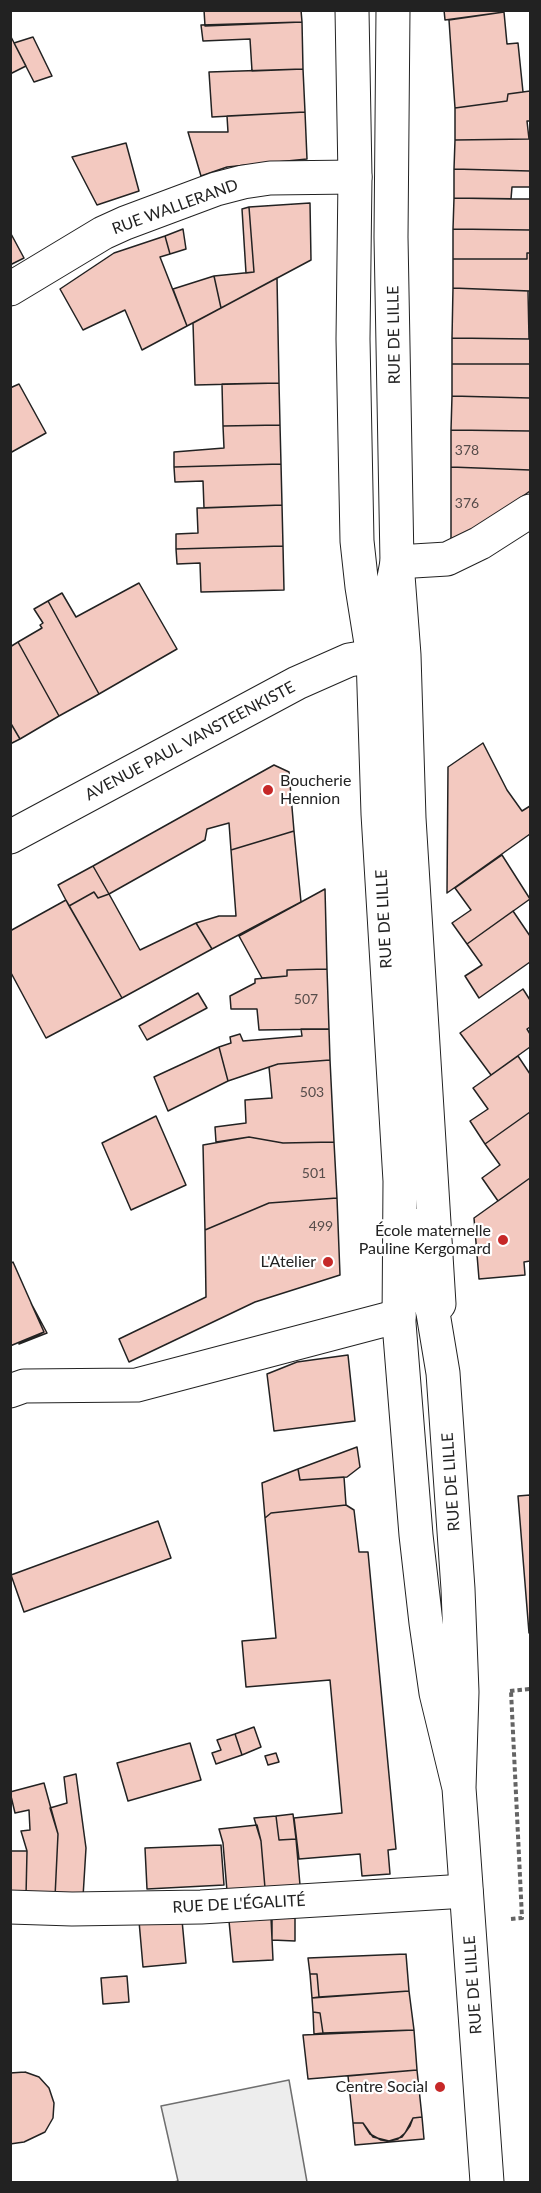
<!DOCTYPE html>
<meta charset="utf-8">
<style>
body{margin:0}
#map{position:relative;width:541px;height:2193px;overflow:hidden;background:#fff;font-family:Lato,sans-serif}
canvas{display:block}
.frame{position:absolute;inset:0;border:12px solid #222;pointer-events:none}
</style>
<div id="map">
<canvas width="541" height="2193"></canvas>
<div class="frame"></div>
</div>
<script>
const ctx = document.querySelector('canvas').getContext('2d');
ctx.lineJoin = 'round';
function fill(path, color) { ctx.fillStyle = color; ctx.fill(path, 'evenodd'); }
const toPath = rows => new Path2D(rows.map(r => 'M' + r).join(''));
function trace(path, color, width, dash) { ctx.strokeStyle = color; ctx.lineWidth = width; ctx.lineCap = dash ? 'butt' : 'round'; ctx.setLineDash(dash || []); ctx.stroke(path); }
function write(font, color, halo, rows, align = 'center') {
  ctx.font = font + ' Lato,sans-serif'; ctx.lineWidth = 4.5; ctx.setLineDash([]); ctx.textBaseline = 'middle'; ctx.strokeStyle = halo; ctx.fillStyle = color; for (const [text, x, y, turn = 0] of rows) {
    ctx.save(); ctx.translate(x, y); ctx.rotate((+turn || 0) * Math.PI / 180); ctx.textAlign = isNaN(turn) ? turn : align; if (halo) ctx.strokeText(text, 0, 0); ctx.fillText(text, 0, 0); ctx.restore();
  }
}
const parking = toPath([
 [289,2080,307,2182,174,2182,178,2181,161,2106,289,2080]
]);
const building = toPath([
 [204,10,301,10,302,22,205,26,204,10],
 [444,10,504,10,504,12,445,20,444,10],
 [504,12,507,44,518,43,523,92,508,94,507,101,455,108,449,20,504,12],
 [302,22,303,69,252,71,250,39,203,41,201,25,302,22],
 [10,35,26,66,10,74,10,35],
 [33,37,52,76,34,82,14,43,33,37],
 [303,69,305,112,212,117,209,72,303,69],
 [530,91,530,121,527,121,529,139,455,140,455,108,507,101,508,94,530,91],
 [305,112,307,159,227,167,201,176,188,132,228,132,227,116,305,112],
 [529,139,530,139,530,171,454,169,455,140,529,139],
 [126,143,139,191,97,205,72,157,126,143],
 [454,169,530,171,530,187,512,187,511,199,454,198,454,169],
 [454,198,530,199,530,230,453,229,454,198],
 [310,203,311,260,221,308,214,276,254,272,249,207,310,203],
 [249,207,254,272,246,273,242,209,249,207],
 [183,229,186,249,170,254,165,236,183,229],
 [453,229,530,230,530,253,527,253,527,259,453,259,453,229],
 [10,232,24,258,10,265,10,232],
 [165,236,170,254,160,257,187,326,142,350,125,310,83,330,60,289,114,253,165,236],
 [527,253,530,253,530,291,453,288,453,259,527,259,527,253],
 [214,276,221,308,187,326,173,289,214,276],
 [277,278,279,383,195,385,193,323,277,278],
 [453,288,528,291,529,339,452,338,453,288],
 [452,338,530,339,530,364,452,364,452,338],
 [452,364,530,364,530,398,452,396,452,364],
 [279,383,280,425,223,426,222,384,279,383],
 [19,384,46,433,10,453,10,388,19,384],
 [452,396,530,398,530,431,451,430,452,396],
 [280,425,281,464,174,467,174,452,224,448,223,426,280,425],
 [451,430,530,431,530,470,451,467,451,430],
 [281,464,282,505,204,508,203,481,175,482,174,467,281,464],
 [451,467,530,470,530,491,451,548,451,467],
 [282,505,283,546,176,549,176,534,198,533,197,508,282,505],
 [283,546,284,590,201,592,200,563,177,564,176,549,283,546],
 [139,583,177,649,99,694,48,601,62,593,76,617,139,583],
 [48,601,99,694,59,716,18,642,42,628,40,625,43,623,34,609,48,601],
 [18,642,59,716,20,739,10,722,10,647,18,642],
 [10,722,20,739,10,744,10,722],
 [483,743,507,790,522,811,530,806,530,834,447,893,448,767,483,743],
 [274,765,289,772,294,831,231,850,229,823,207,829,205,840,109,894,93,866,274,765],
 [294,831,301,902,212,949,196,923,219,916,236,916,231,850,294,831],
 [502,855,530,899,467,944,452,923,471,910,455,888,502,855],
 [93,866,109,894,98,898,94,892,69,906,58,885,93,866],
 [325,889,327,969,287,970,287,976,262,978,239,936,325,889],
 [94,892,98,898,109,894,140,950,196,923,212,949,122,998,69,906,94,892],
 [66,900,122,998,46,1038,10,971,10,931,66,900],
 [513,911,530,936,530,962,479,998,465,976,482,965,467,944,513,911],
 [327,969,329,1029,259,1030,257,1009,231,1009,230,996,255,983,255,979,287,976,287,970,327,969],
 [523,989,530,1000,530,1027,527,1029,530,1034,530,1047,491,1075,460,1033,523,989],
 [198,993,207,1008,147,1040,139,1026,198,993],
 [301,1029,329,1029,330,1060,278,1064,228,1081,219,1047,231,1043,230,1037,240,1034,243,1041,302,1036,301,1029],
 [219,1047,228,1081,168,1111,154,1077,219,1047],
 [518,1056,530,1074,530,1112,485,1144,470,1121,488,1109,473,1088,518,1056],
 [330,1060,334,1142,283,1143,249,1137,216,1142,215,1127,246,1123,245,1100,272,1098,269,1067,278,1064,330,1060],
 [530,1112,530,1178,498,1201,482,1178,500,1165,485,1144,530,1112],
 [156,1116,186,1185,131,1210,102,1143,156,1116],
 [249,1137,283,1143,334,1142,337,1198,269,1203,205,1230,203,1145,249,1137],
 [530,1178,530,1261,524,1262,525,1275,479,1279,474,1218,530,1178],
 [337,1198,340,1275,255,1302,129,1362,119,1339,206,1297,205,1230,269,1203,337,1198],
 [13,1262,44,1332,10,1346,10,1264,13,1262],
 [31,1303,47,1333,19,1344,44,1332,31,1303],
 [348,1355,355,1421,274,1431,267,1374,297,1362,348,1355],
 [357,1447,360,1467,347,1477,300,1480,298,1469,357,1447],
 [298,1469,300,1480,344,1477,346,1505,271,1513,265,1518,262,1483,298,1469],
 [530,1495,530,1633,529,1633,518,1496,530,1495],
 [346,1505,354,1510,359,1552,368,1552,396,1849,388,1850,390,1874,362,1876,360,1854,299,1859,294,1818,342,1813,330,1680,246,1687,242,1641,276,1638,265,1518,271,1513,346,1505],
 [158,1521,171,1558,24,1612,11,1575,158,1521],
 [254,1727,261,1747,242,1755,235,1734,254,1727],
 [235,1734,242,1755,216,1764,212,1753,221,1750,217,1740,235,1734],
 [190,1743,201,1780,128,1801,117,1763,190,1743],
 [276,1753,279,1762,268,1765,265,1756,276,1753],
 [76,1774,86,1848,83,1897,55,1897,58,1834,50,1808,67,1803,64,1777,76,1774],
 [44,1783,58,1834,55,1897,26,1896,27,1851,21,1831,30,1830,29,1810,15,1813,10,1792,44,1783],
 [293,1814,296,1839,279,1840,276,1816,293,1814],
 [276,1816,279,1840,296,1839,300,1885,265,1888,261,1841,254,1818,276,1816],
 [257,1825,261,1841,265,1888,227,1891,223,1843,219,1829,257,1825],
 [221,1845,224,1885,147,1889,145,1848,221,1845],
 [10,1851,27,1851,26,1896,10,1896,10,1851],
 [271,1918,273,1960,233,1962,229,1921,271,1918],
 [272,1918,295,1918,295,1941,272,1940,272,1918],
 [182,1920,186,1963,143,1967,139,1921,182,1920],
 [406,1954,409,1991,319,1997,317,1974,310,1974,308,1958,406,1954],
 [310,1974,317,1974,319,1997,312,1998,310,1974],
 [127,1976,129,2002,103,2004,101,1978,127,1976],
 [409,1991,414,2030,323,2033,320,2013,313,2012,312,1998,409,1991],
 [313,2012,320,2013,323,2033,314,2034,313,2012],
 [414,2030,417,2070,308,2079,303,2035,414,2030],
 [417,2070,422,2117,413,2118,410,2126,402,2137,389,2141,381,2140,370,2134,363,2123,353,2123,348,2076,417,2070],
 [25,2072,39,2077,49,2088,54,2103,53,2118,45,2132,24,2142,10,2144,10,2073,25,2072],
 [422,2117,424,2139,355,2145,353,2123,363,2123,373,2137,389,2141,398,2139,405,2133,413,2118,422,2117]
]);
const path = toPath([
 [510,1691,530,1689],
 [511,1919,522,1918,511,1691]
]);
const minor = toPath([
 [10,289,103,233,125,223,216,189,243,182,270,178,355,177],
 [10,837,297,683,349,660,373,656],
 [439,1304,409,818,404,655,397,562,447,559,480,543,530,511],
 [10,1391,24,1386,137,1385,399,1316],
 [10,1907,72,1909,201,1907,466,1891]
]);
const major = toPath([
 [352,10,355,177,353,339,357,541,362,587,373,656,378,814,400,1181,399,1323,416,1535,426,1623,436,1693,459,1788],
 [375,648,392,588,397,562,391,237,393,10],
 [410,1224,433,1313,443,1373,458,1589,462,1692,459,1788,487,2182]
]);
const markers = [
 [268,790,6,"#c62828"],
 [503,1240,6,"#c62828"],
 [328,1262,6,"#c62828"],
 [440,2087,6,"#c62828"]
];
const numberNames = [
 ["378",467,450],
 ["376",467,503],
 ["507",306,999],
 ["503",312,1092],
 ["501",314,1173],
 ["499",321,1226]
];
const streetNames = [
 ["RUE WALLERAND",175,207,-20],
 ["RUE DE LILLE",394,335,-91],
 ["AVENUE PAUL VANSTEENKISTE",190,741,-28],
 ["RUE DE LILLE",384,919,-93],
 ["RUE DE LILLE",451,1482,-94],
 ["RUE DE L'ÉGALITÉ",239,1904,-3],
 ["RUE DE LILLE",473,1985,-94]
];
const poiNames = [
 ["Boucherie",280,781,"left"],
 ["Hennion",280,799,"left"],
 ["École maternelle",491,1231],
 ["Pauline Kergomard",491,1249],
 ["L'Atelier",316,1262],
 ["Centre Social",428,2087]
];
fill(parking, '#ededed');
trace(parking, '#6f6f6f', 1.5);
fill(building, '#f3c9c0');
trace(building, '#222', 1.5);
trace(minor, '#222', 35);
trace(major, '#222', 35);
trace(path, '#646464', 4, [4.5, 3]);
trace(minor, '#fff', 33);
trace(major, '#fff', 33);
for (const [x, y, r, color] of markers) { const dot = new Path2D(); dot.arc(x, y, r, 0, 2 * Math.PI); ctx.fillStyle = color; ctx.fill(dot); trace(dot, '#fff', 2); }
write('14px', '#564c4a', null, numberNames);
write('16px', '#222', '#fff', streetNames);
write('16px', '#222', '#fff', poiNames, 'right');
</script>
